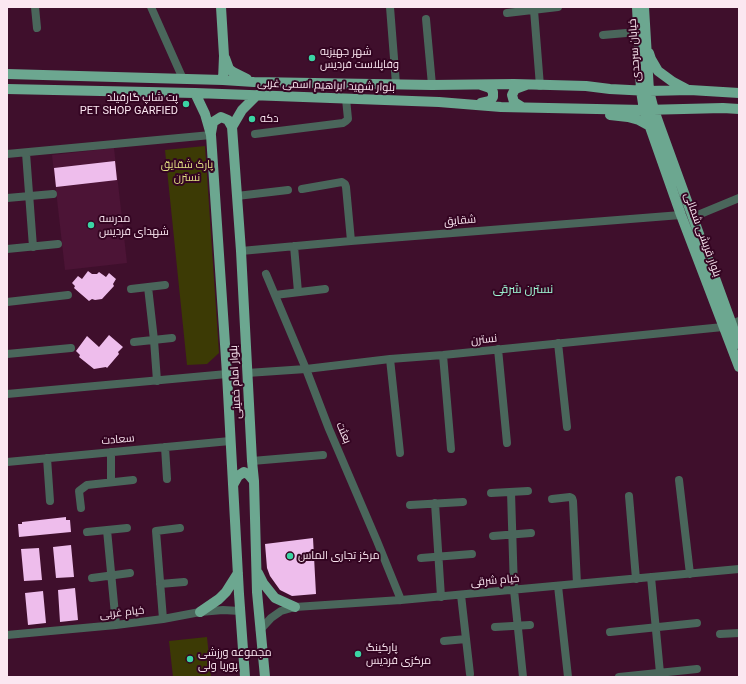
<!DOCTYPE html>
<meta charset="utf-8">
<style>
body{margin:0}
#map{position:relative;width:746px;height:684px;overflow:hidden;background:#3f0f2c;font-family:Roboto,sans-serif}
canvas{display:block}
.frame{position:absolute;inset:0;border:8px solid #fbe7f1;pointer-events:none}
</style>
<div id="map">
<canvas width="746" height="684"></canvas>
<div class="frame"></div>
</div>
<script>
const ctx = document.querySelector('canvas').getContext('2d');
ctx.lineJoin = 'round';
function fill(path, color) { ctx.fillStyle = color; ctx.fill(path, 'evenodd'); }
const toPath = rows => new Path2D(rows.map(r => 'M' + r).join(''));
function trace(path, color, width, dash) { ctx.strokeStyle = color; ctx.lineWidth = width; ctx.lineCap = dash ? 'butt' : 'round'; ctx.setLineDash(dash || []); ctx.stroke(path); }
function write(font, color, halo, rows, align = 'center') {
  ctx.font = font + ' Roboto,Cairo,sans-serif'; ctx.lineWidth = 4; ctx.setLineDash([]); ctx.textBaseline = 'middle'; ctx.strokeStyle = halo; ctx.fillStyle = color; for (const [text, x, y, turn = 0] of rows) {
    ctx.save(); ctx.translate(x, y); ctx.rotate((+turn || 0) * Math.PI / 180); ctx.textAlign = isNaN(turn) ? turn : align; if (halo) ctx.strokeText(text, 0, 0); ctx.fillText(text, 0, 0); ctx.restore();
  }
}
const built = toPath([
 [114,148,127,263,65,270,52,155]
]);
const green = toPath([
 [205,146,219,353,207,364,187,365,165,150],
 [207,637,211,677,173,677,169,641]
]);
const building = toPath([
 [115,161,117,180,56,187,54,168],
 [88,271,92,274,97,274,99,272,106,277,109,273,116,279,113,284,114,286,102,299,95,300,92,299,89,301,74,288,75,286,72,283,78,276,82,279],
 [109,335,123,347,118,352,119,354,107,368,106,367,94,369,79,357,80,355,76,351,87,336,99,347],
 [66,517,66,520,70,520,71,532,19,537,18,524,22,524,22,522],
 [313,538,316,594,292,596,280,590,270,576,267,568,265,544],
 [71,545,74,577,56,578,53,547],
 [39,548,42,580,24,581,21,549],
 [75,588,78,620,60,622,58,590],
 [43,591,46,623,28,625,25,593]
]);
const minor = toPath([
 [35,7,37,28],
 [151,7,183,79],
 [390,7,396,84],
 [534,10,540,86],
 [507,13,558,7],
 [426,19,432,85],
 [603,35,638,32],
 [255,134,343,123,346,121,348,119,346,99],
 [26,153,33,247],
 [7,154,211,135],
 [302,189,342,182,345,184,346,187,351,241],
 [237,196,288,190],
 [7,198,53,194],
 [693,217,739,198],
 [294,246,298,292],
 [7,249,58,244],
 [241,251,351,241,681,215],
 [266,274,306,369,329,429,377,541,401,600],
 [148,287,154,340,157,381],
 [131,289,165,285],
 [275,295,325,289],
 [7,302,68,295],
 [731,324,739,321],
 [134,342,172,338],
 [558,343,567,427],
 [498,349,507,443],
 [7,354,71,348],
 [443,355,451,449],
 [390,359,400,453],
 [247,373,306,369,390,359,443,355,723,327],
 [7,394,227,374],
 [165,447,167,479],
 [111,452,111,482],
 [47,458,50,501],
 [252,461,323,455],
 [7,462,230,441],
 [679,480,690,574],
 [511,492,514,590,523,677],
 [491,493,528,491],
 [629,496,636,579],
 [552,499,570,497,572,498,573,501,577,584],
 [435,503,441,597],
 [410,505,463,502],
 [81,508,79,491,87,485,133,480],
 [107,530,116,625],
 [87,532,127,528],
 [493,536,531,533],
 [421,558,472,554],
 [651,577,660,673],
 [92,578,130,573],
 [160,584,184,582],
 [558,586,568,677],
 [461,595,470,674],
 [163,619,156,531,180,528],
 [495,627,530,625],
 [260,630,271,618,281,611,295,607,401,600,739,569],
 [610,632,697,623],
 [720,634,739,633],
 [7,635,116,625,163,619,200,612,223,610,240,611],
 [444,641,466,639],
 [619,677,697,669]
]);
const major = toPath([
 [221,7,224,56,223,80],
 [637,7,641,91,644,110,681,215,739,367],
 [644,7,649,91,654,110,660,127,739,344],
 [649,53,651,59,658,71,673,82,688,90],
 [225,58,229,69,233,72,247,79],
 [7,74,223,80,254,82,432,85,514,84,586,86,610,89,649,91,690,90,739,93],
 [481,85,490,88,493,92,493,97,490,101,481,103],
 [7,89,195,93,439,102,501,107,644,110,723,108,739,109],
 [195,93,205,114,211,135,227,374,239,594,245,677],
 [257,95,242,110,232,127,241,251,252,461,254,481,257,592,265,677],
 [522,107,514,102,512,95,515,89,526,85],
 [610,115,628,117,639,120,650,126],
 [211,133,213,122,221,117,228,120,232,127],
 [233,485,238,476,244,472,249,475,254,481],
 [258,573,263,583,275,598,295,607],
 [200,612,219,599,226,592,238,573]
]);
const markers = [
 [312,58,4,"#3bd4a4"],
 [186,104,4,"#3bd4a4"],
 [252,119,4,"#3bd4a4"],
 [91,225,4,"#3bd4a4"],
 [290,556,4,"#3bd4a4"],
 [358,654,4,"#3bd4a4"],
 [190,659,4,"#3bd4a4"]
];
const streetNames = [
 ["خیابان سرحدی",635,50,-94],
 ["بلوار شهید ابراهیم اسمی غربی",326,86,2],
 ["شقایق",460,221,-5],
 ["بلوار قریشی شمالی",702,235,70],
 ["نسترن",484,340,-6],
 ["بلوار امام خمینی",236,382,-93],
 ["بعثت",343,433,67],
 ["سعادت",118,440,-5],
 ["خیام شرقی",495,581,-5],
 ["خیام غربی",122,613,-6]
];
const poiNames = [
 ["شهر جهیزیه",320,52],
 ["وفاپلاست فردیس",320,65],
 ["پت شاپ گارفیلد",178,98,"right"],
 ["PET SHOP GARFIED",178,111,"right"],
 ["دکه",260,119],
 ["مدرسه",99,219],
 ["شهدای فردیس",99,232],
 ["مرکز تجاری الماس",298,556],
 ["پارکینگ",366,648],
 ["مرکزی فردیس",366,661],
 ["مجموعه ورزشی",198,653],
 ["پوریا ولی",198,666]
];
const parkNames = [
 ["پارک شقایق",187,165],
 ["نسترن",187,178]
];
const neighbourhoodNames = [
 ["نسترن شرقی",523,290]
];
fill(built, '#4c1436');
fill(green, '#3c3a05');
fill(building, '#eebdec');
trace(minor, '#4a665b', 8);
trace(major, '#6ca790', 10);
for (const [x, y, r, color] of markers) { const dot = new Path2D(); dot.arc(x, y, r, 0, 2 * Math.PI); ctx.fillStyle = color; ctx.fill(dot); trace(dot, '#340522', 1.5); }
write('11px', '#fbe7f1', '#340522', streetNames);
write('11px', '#fbe7f1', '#340522', poiNames, 'left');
write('11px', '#dfdd81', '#340522', parkNames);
write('12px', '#9ef8d4', '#340522', neighbourhoodNames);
</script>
